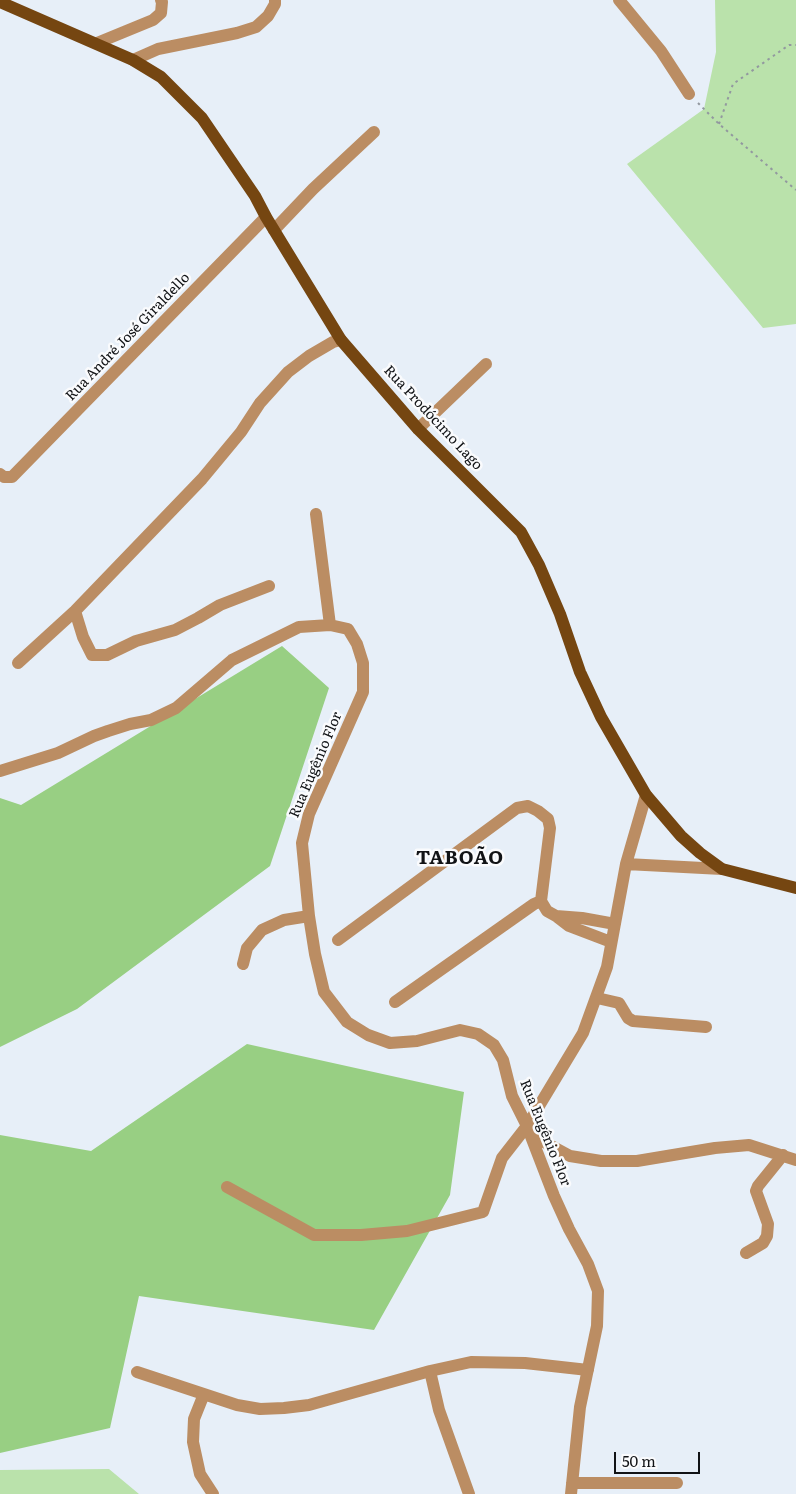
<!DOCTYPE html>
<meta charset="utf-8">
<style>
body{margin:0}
#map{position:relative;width:796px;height:1494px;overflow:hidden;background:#e7eff8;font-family:Literata,serif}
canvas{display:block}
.scale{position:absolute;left:614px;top:1452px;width:86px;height:22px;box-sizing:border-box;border:2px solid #111316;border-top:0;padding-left:6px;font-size:15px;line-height:18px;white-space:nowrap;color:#111316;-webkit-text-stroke:4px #fafbfd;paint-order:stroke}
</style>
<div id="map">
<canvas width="796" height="1494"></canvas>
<div class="scale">50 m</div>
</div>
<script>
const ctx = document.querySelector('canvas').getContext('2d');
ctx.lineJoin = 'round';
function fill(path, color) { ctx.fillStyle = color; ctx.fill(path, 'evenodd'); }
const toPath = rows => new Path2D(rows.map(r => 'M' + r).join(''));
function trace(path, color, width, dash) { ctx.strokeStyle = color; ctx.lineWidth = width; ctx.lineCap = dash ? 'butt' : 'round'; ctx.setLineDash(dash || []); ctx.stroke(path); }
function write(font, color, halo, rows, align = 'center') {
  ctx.font = font + ' Literata,serif'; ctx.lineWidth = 5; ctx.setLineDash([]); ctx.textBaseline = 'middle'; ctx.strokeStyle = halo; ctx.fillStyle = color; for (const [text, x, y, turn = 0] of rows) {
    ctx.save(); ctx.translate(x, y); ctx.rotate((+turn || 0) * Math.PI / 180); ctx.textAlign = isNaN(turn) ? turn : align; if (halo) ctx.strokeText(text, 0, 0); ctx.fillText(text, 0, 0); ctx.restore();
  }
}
const green = toPath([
 [715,0,796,0,796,324,763,328,627,164,704,109,716,52],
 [109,1469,139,1494,0,1494,0,1470]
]);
const forest = toPath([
 [282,646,329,688,270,866,77,1009,0,1047,0,798,21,805],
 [247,1044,464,1092,450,1195,374,1330,139,1296,110,1428,0,1453,0,1135,91,1151]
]);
const path = toPath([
 [698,103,719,124,796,190],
 [719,124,733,84,789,45,796,45]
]);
const minor = toPath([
 [619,0,661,51,689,94],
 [97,43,153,20,161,13,162,2,161,0],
 [133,60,158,49,237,33,256,27,268,16,275,4,275,0],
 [274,230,313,189,374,132],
 [418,429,486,364],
 [0,474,4,477,12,477,266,217],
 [316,514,330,625],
 [75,611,83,637,92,655,107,655,136,641,175,630,198,618,220,605,269,586],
 [18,663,75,611,202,479,241,432,260,403,288,372,309,356,333,342,341,340],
 [0,771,58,753,94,736,108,731,130,724,151,720,176,708,232,660,299,627,330,625,348,629,357,644,363,663,363,692,309,814,302,843,309,916,315,954,324,992,347,1022,368,1035,390,1043,417,1041,460,1030,478,1034,494,1045,503,1060,512,1096,527,1126,554,1196,569,1229,588,1264,598,1291,597,1326,580,1407,571,1494],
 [626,864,722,869],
 [556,916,582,918,615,924],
 [338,940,517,808,528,806,538,811,548,819,550,828,541,901,547,911,556,916,569,926,611,942],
 [243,964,247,948,262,930,284,920,309,916],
 [597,998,619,1003,628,1018,633,1021,706,1027],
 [395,1002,534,904,541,901],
 [531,1135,570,1156,601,1161,637,1161,715,1148,749,1145,796,1160],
 [227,1187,314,1235,361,1235,407,1231,483,1212,502,1158,527,1126,583,1033,607,967,626,864,646,795],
 [746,1253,763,1243,767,1236,768,1224,756,1191,758,1186,783,1155],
 [430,1371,439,1410,469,1494],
 [137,1372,237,1405,260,1409,284,1408,309,1405,430,1371,471,1362,525,1363,588,1370],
 [204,1394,194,1419,193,1442,200,1474,213,1494],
 [572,1483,677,1483]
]);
const major = toPath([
 [0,2,133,60,161,77,202,118,255,196,266,217,341,340,418,429,521,532,539,565,560,614,580,672,601,717,646,795,681,836,700,853,722,869,796,888]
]);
const streetNames = [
 ["Rua André José Giraldello",128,337,-46],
 ["Rua Prodócimo Lago",433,418,47],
 ["Rua Eugênio Flor",316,765,-67],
 ["Rua Eugênio Flor",545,1133,68]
];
const districtNames = [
 ["TABOÃO",460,858]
];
fill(green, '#bae2ab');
fill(forest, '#98cf83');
trace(path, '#92989f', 2, [2.5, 4]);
trace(minor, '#bb8d63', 12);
trace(major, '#754611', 12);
write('14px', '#111316', '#fafbfd', streetNames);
ctx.letterSpacing = '1px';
write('bold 19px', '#111316', '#fafbfd', districtNames);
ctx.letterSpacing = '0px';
</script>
